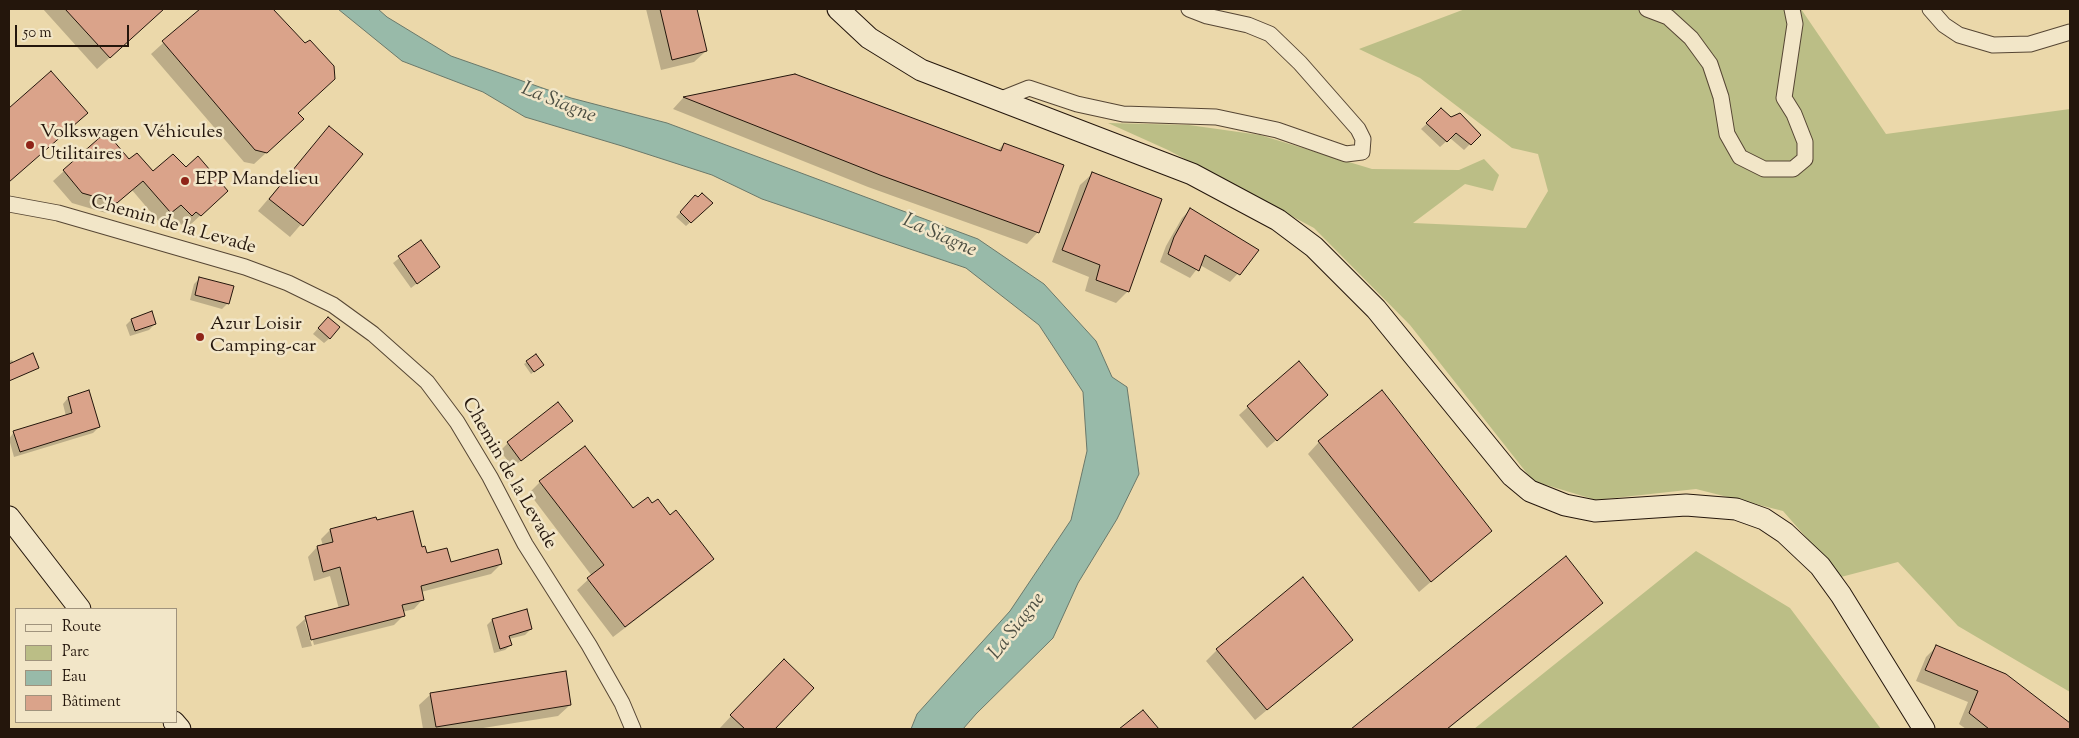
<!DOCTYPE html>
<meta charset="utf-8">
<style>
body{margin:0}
#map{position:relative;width:2079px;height:738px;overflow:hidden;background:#ebd8aa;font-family:"Sorts Mill Goudy",serif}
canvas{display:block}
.frame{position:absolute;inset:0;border:10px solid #24160c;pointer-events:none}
.legend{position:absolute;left:15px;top:608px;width:162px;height:115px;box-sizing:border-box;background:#f2e6c8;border:1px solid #a0937d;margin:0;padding:6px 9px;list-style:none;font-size:15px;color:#24160c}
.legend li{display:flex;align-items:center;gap:10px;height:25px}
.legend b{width:25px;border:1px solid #a0937d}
.scale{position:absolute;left:15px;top:25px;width:114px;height:22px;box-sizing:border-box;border:2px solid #24160c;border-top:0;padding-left:6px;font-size:15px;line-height:18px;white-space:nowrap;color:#24160c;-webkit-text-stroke:4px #f2e6c8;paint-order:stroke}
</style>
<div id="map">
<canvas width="2079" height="738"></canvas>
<div class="frame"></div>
<ul class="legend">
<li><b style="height:6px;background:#f2e6c8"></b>Route</li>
<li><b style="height:14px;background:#bbbe86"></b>Parc</li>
<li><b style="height:14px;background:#98baa9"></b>Eau</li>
<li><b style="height:14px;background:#daa38a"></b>Bâtiment</li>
</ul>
<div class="scale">50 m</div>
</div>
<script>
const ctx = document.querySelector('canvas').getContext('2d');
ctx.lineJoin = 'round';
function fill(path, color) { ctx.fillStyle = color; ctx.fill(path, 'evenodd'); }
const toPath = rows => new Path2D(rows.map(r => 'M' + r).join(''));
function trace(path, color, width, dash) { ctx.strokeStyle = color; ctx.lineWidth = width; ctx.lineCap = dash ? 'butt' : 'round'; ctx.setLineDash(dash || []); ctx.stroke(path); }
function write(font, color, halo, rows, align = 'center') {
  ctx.font = font + ' "Sorts Mill Goudy",serif'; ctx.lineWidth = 5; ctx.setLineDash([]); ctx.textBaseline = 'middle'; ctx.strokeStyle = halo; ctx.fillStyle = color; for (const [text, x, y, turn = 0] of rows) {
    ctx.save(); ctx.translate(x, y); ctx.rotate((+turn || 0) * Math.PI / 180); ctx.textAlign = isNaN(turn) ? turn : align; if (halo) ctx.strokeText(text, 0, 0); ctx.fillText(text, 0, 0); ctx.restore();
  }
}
const green = toPath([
 [1465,9,1801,9,1886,134,2070,109,2070,692,1958,626,1898,562,1841,577,1783,511,1696,489,1596,500,1533,481,1410,325,1314,228,1168,150,1108,123,1189,125,1260,135,1372,169,1459,170,1484,159,1499,175,1493,191,1465,184,1413,223,1526,228,1548,191,1538,154,1512,148,1420,78,1359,49],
 [1696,551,1790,608,1881,729,1474,729]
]);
const water = toPath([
 [338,9,378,9,387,17,451,56,571,98,667,123,978,239,1044,284,1096,341,1112,377,1127,387,1139,474,1117,519,1078,583,1053,638,976,714,963,729,911,729,917,714,1010,611,1071,520,1087,451,1083,392,1039,325,966,268,762,199,712,175,622,146,525,117,483,92,402,61,338,9]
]);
const shadow = toPath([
 [43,9,164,9,97,69],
 [201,9,271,9,304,45,297,113,291,130,254,164,244,162,151,54],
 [646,9,696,9,706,51,694,62,661,70],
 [51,72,74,124,9,182,9,110],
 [795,76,997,151,1004,144,1038,232,1027,244,868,187,673,109,683,98],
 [1441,110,1479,135,1464,150,1450,138,1440,147,1421,129],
 [329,128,361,155,290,237,258,211],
 [129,161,216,201,190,225,186,221,181,225,170,214,160,223,132,190,106,213,72,203,53,181,64,171],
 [1092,174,1128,291,1116,303,1085,291,1089,277,1052,262,1080,185],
 [695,197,706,208,686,226,676,217],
 [1190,210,1258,251,1230,282,1200,265,1190,278,1160,262,1166,246,1182,218],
 [420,242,438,267,411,288,393,263],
 [200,278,228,303,222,309,190,300,194,284],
 [151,313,155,324,149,330,130,336,126,325,131,320],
 [322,324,330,338,324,343,313,334],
 [12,360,14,363,37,367,9,381,9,361],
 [527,362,540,367,531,374,524,364],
 [88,392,99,427,93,433,14,457,9,439,14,432,66,416,63,404,68,398],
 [1318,404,1267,448,1239,415,1248,407],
 [563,428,513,467,500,451,508,443],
 [1319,442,1490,531,1419,592,1308,454],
 [540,482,633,510,652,505,670,516,712,559,701,570,613,637,577,590,592,576,529,493],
 [376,522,421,548,426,555,450,564,501,564,491,574,421,592,423,599,414,609,402,612,404,615,394,625,314,645,308,622,305,622,312,646,302,648,296,627,306,618,339,609,330,576,314,581,308,557,317,547,323,546,321,539,330,530],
 [1565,558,1602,603,1590,614,1448,729,1353,729],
 [492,620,531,629,525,635,509,639,511,645,505,650,494,653,487,625],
 [1351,640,1255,720,1206,661,1217,650],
 [1936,647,2001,672,2070,725,2070,729,1966,729,1959,724,1968,702,1916,681,1926,657],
 [772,672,812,688,773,729,721,729,720,728],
 [431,694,570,705,558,716,477,729,423,729,419,705]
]);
const building = toPath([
 [65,9,164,9,110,58,65,9],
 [200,9,273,9,305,43,310,40,334,66,335,79,298,113,304,119,267,153,255,150,162,41,200,9],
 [660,9,697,9,707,51,672,60,660,9],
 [51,71,88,113,9,182,9,108,51,71],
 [795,74,1001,151,1004,143,1064,165,1039,233,880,175,683,97,795,74],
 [1441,108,1451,117,1460,113,1481,135,1471,145,1456,133,1447,142,1426,123,1441,108],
 [329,126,363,154,303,226,269,199,329,126],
 [106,132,129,159,137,153,153,171,173,154,186,167,198,156,228,191,201,216,196,212,192,216,181,205,171,213,143,181,117,203,82,193,63,170,106,132],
 [1092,172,1162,199,1129,292,1096,280,1100,265,1062,250,1092,172],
 [702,193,713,203,691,223,680,212,695,195,698,197,702,193],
 [1190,208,1259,250,1240,275,1205,255,1199,271,1168,254,1174,237,1190,208],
 [421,240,440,267,417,284,398,256,421,240],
 [199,277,234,286,229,304,195,295,199,277],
 [152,311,156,324,135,331,131,319,152,311],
 [328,317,340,327,330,339,318,328,328,317],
 [33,353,39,368,9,381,9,364,33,353],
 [536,354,544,365,534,372,526,361,536,354],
 [1299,361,1328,395,1277,441,1247,406,1299,361],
 [89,390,100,427,20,452,13,431,72,413,68,397,89,390],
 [1382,390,1492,531,1431,582,1318,441,1382,390],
 [558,402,573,421,521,461,507,442,558,402],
 [585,446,633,508,648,497,652,503,658,499,670,515,676,510,714,559,625,627,587,578,604,565,539,481,585,446],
 [413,511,422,547,425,546,427,553,447,548,451,562,498,549,502,564,421,586,424,600,402,605,405,616,311,640,305,616,349,605,340,567,323,572,317,546,333,542,330,529,376,517,377,520,413,511],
 [1566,556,1603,603,1447,729,1351,729,1566,556],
 [1303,577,1353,640,1267,710,1216,649,1303,577],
 [527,609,532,629,509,636,512,645,500,649,492,619,527,609],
 [1936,645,2006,674,2070,723,2070,729,1989,729,1969,713,1978,691,1925,670,1936,645],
 [784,659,814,688,775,729,745,729,730,715,784,659],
 [566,671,571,705,436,727,430,693,566,671],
 [1143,710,1159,729,1119,729,1143,710]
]);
const street = toPath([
 [1647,9,1668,17,1691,38,1710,64,1721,97,1727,134,1740,157,1764,169,1793,169,1805,159,1805,142,1794,114,1784,98,1795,24,1792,9],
 [1930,9,1944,25,1959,35,1993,45,2030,44,2070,32],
 [999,100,1029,88,1077,104,1123,114,1216,117,1277,130,1346,154,1362,152,1363,139,1358,129,1300,63,1270,34,1248,25,1207,16,1189,9],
 [9,204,58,213,245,267,288,283,333,305,373,334,427,382,457,422,490,477,525,544,589,645,622,703,633,729]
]);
const secondary = toPath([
 [838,9,869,38,921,70,1192,174,1278,220,1314,247,1376,309,1512,476,1530,491,1565,505,1595,511,1686,505,1736,509,1764,519,1785,533,1820,566,1841,595,1924,729],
 [9,517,80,609],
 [174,722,180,729]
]);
const markers = [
 [30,145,5,"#8f2418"],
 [185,181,5,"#8f2418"],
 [200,337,5,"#8f2418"]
];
const poiNames = [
 ["Volkswagen Véhicules",40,134],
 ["Utilitaires",40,156],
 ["EPP Mandelieu",195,181],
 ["Azur Loisir",210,326],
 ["Camping-car",210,348]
];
const streetNames = [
 ["Chemin de la Levade",173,226,16],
 ["Chemin de la Levade",508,474,60]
];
const waterNames = [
 ["La Siagne",558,104,22],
 ["La Siagne",939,237,24],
 ["La Siagne",1018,627,-52]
];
fill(green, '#bbbe86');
fill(water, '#98baa9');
trace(water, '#6a786a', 1);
fill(shadow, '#0003');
fill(building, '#daa38a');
trace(building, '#24160c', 1);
trace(street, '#564634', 17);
trace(secondary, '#24160c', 23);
trace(street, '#f2e6c8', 15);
trace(secondary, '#f2e6c8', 21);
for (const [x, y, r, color] of markers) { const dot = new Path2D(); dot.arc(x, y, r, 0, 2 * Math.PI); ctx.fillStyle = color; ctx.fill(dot); trace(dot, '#f2e6c8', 2); }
write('19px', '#24160c', '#f2e6c8', poiNames, 'left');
write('19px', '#24160c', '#f2e6c8', streetNames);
write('italic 20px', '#4d4f43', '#f2e6c8', waterNames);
</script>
